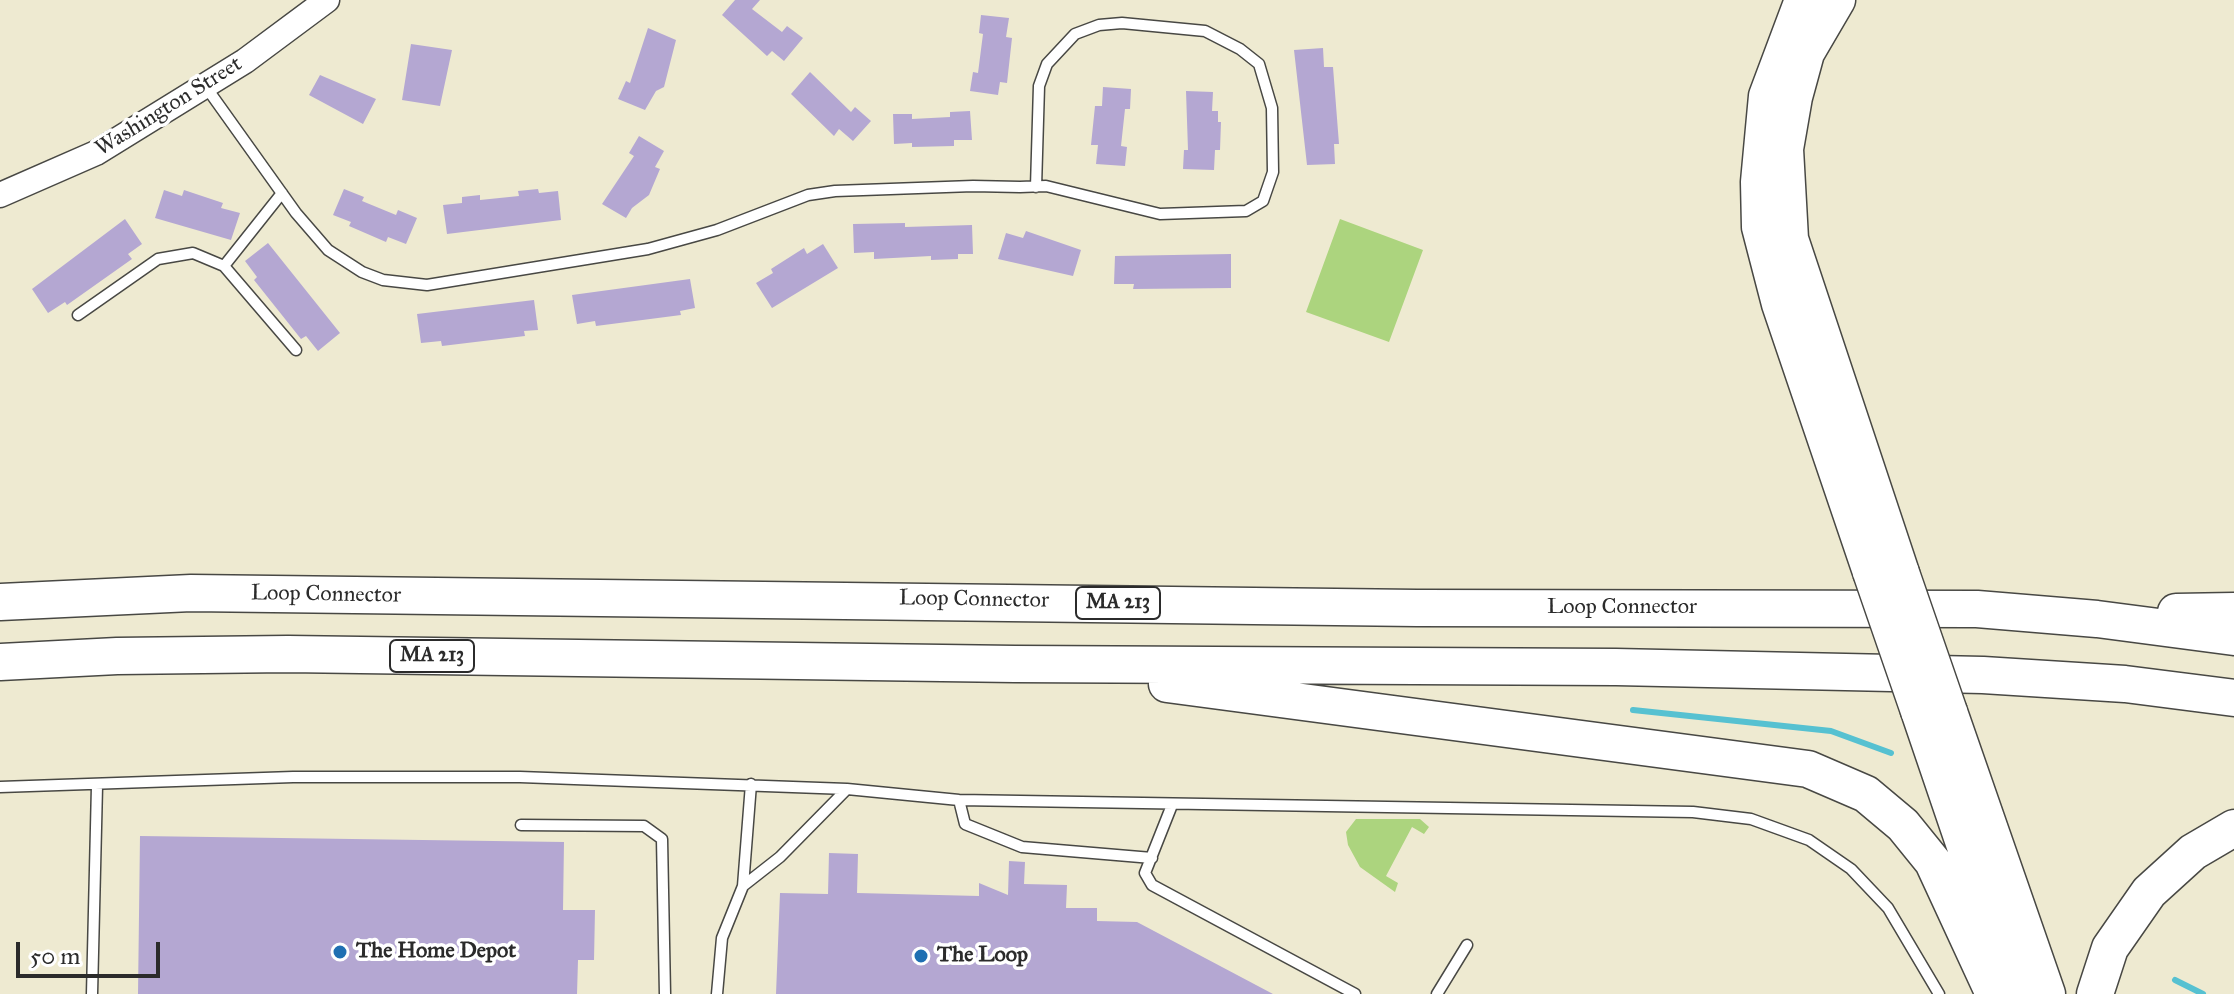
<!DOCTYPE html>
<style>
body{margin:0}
#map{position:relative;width:2234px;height:994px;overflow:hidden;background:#eeead1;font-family:"IM FELL Great Primer",serif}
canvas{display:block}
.scale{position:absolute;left:16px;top:942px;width:144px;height:36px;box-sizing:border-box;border:4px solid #2b2b2b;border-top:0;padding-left:10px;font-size:24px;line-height:28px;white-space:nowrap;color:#2b2b2b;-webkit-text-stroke:6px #fff;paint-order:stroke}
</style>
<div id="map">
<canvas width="2234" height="994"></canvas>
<div class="scale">50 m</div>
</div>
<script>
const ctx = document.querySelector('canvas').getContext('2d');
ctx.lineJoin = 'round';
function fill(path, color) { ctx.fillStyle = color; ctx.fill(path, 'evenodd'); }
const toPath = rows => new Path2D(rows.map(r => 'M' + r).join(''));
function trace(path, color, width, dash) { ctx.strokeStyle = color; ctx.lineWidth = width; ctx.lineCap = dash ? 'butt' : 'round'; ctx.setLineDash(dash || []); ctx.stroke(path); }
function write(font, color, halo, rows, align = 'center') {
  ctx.font = font + ' "IM FELL Great Primer",serif'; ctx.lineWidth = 7; ctx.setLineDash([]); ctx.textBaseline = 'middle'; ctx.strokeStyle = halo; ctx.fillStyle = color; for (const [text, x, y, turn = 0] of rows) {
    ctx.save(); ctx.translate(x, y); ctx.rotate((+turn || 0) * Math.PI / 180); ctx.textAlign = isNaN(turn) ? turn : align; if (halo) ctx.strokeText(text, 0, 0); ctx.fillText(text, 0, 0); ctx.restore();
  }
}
const green = toPath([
 [1340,219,1423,250,1389,342,1306,312],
 [1356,819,1420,819,1429,827,1424,834,1412,827,1386,876,1398,883,1395,892,1360,867,1348,845,1346,832]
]);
const stream = toPath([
 [1633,710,1831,731,1891,753],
 [2175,980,2203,994]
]);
const building = toPath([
 [735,0,760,0,752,9,782,32,787,26,803,38,784,61,772,51,767,56,722,15],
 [981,15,1009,18,1006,37,1012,38,1007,83,1000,82,998,95,970,91,973,72,978,73,983,34,979,33],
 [648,28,676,40,664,87,656,91,645,110,618,99,626,81,630,83],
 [411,44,452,50,440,106,402,100],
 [1323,48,1324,67,1333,67,1339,144,1334,144,1335,164,1307,165,1294,50],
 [810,72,851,112,855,107,871,121,853,141,839,129,834,136,791,94],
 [320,75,376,99,363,124,309,95],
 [1103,87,1131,89,1130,109,1125,109,1121,146,1127,147,1125,166,1096,164,1098,145,1091,145,1095,106,1102,106],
 [1186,91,1213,92,1212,111,1218,111,1218,122,1221,122,1220,150,1215,150,1214,170,1183,169,1184,150,1188,150],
 [970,111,972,140,954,140,954,146,912,147,912,143,894,144,893,114,912,114,912,119,950,117,950,112],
 [639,136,664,151,655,167,660,169,649,195,632,208,626,218,602,204,634,156,629,153],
 [344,189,364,197,362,201,396,215,398,210,417,218,406,244,388,237,386,242,349,226,351,222,333,215],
 [538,189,539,193,558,191,561,220,447,234,443,205,462,203,462,197,480,195,480,200,519,196,518,191],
 [164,190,182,196,184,190,223,203,221,208,240,213,231,240,155,218],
 [125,219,142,244,128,254,132,259,67,305,65,302,48,313,32,289],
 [905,223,905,227,972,225,973,254,958,254,958,259,931,260,931,256,874,259,874,252,854,253,853,224],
 [1026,231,1081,250,1073,276,998,259,1006,233,1023,238],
 [268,243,340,333,318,351,306,336,301,339,254,280,257,277,245,261],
 [823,244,838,268,772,308,756,283,773,273,771,269,804,248,807,254],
 [1231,254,1231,288,1133,289,1134,284,1114,284,1115,256],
 [690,279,695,308,680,311,681,315,596,326,595,321,577,324,572,295],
 [534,300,538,330,524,331,525,336,442,346,441,341,421,343,417,314],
 [140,836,564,842,563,910,595,910,594,960,578,960,577,994,138,994],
 [829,853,858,854,857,893,979,896,979,883,1008,895,1009,861,1025,862,1024,884,1067,885,1066,908,1097,908,1097,921,1137,922,1273,994,776,994,780,893,828,894]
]);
const service = toPath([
 [206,87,296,213,328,250,362,272,383,280,427,285,648,249,717,230,808,195,835,191,973,186,1020,187,1046,186,1160,214,1246,211,1263,201,1273,172,1272,108,1259,64,1240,49,1205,31,1122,23,1099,25,1075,34,1047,64,1039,86,1036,187],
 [224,266,296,350],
 [78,315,158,259,193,253,224,266,282,193],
 [0,787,293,777,520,777,847,789,959,800,1693,812,1751,819,1809,840,1851,869,1888,908,1939,994],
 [959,800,965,824,1022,847,1152,858],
 [1172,805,1145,873,1152,885,1355,994],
 [521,825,644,826,662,839,665,994],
 [743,886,780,857,847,789],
 [92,994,97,786],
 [717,994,722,938,743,886,751,784],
 [1437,994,1467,945]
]);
const tertiary = toPath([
 [0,195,96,153,245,61,327,0]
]);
const motorway = toPath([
 [1803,0,1767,96,1759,182,1760,227,1780,304,1871,572],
 [1837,0,1806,53,1794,97,1785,149,1790,239,1901,573],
 [0,602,191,593,1417,608,1977,609,2097,619,2234,637],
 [2176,612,2234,611],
 [0,662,117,656,288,654,1015,664,1616,667,1983,675,2125,684,2234,698],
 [1167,684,1808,769,1866,794,1903,825,1933,862,1994,994],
 [1919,711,2015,993],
 [1949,712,2047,994],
 [2095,994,2110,948,2149,892,2193,852,2234,828]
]);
const motorwayBridge = toPath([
 [1871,572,1919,711],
 [1901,573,1949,712]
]);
const markers = [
 [340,952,8,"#1f6fb2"],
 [921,956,8,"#1f6fb2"]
];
const shields = [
 [1118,603,84],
 [432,656,84]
];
const shieldNames = [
 ["MA 213",1118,603],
 ["MA 213",432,656]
];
const streetNames = [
 ["Washington Street",169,107,-32],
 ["Loop Connector",326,595,1],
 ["Loop Connector",974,600,1],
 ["Loop Connector",1622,608]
];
const poiNames = [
 ["The Home Depot",356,952],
 ["The Loop",937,956]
];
fill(green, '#acd47e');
trace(stream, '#56c1d1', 6);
fill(building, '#b4a7d2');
trace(service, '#484844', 13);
trace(tertiary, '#484844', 27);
trace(motorway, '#484844', 39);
trace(service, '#fff', 10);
trace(tertiary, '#fff', 24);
trace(motorway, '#fff', 36);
trace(motorwayBridge, '#484844', 39, []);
trace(motorwayBridge, '#fff', 36);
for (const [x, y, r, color] of markers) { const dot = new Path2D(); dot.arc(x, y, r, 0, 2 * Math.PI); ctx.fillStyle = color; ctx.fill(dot); trace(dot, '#fff', 3); }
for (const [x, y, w] of shields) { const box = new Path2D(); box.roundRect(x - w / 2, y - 16, w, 32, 6); ctx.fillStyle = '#fff'; ctx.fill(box); trace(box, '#2b2b2b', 2); }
write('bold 20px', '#2b2b2b', null, shieldNames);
write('22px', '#2b2b2b', '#fff', streetNames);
write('bold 22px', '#2b2b2b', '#fff', poiNames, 'left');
</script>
